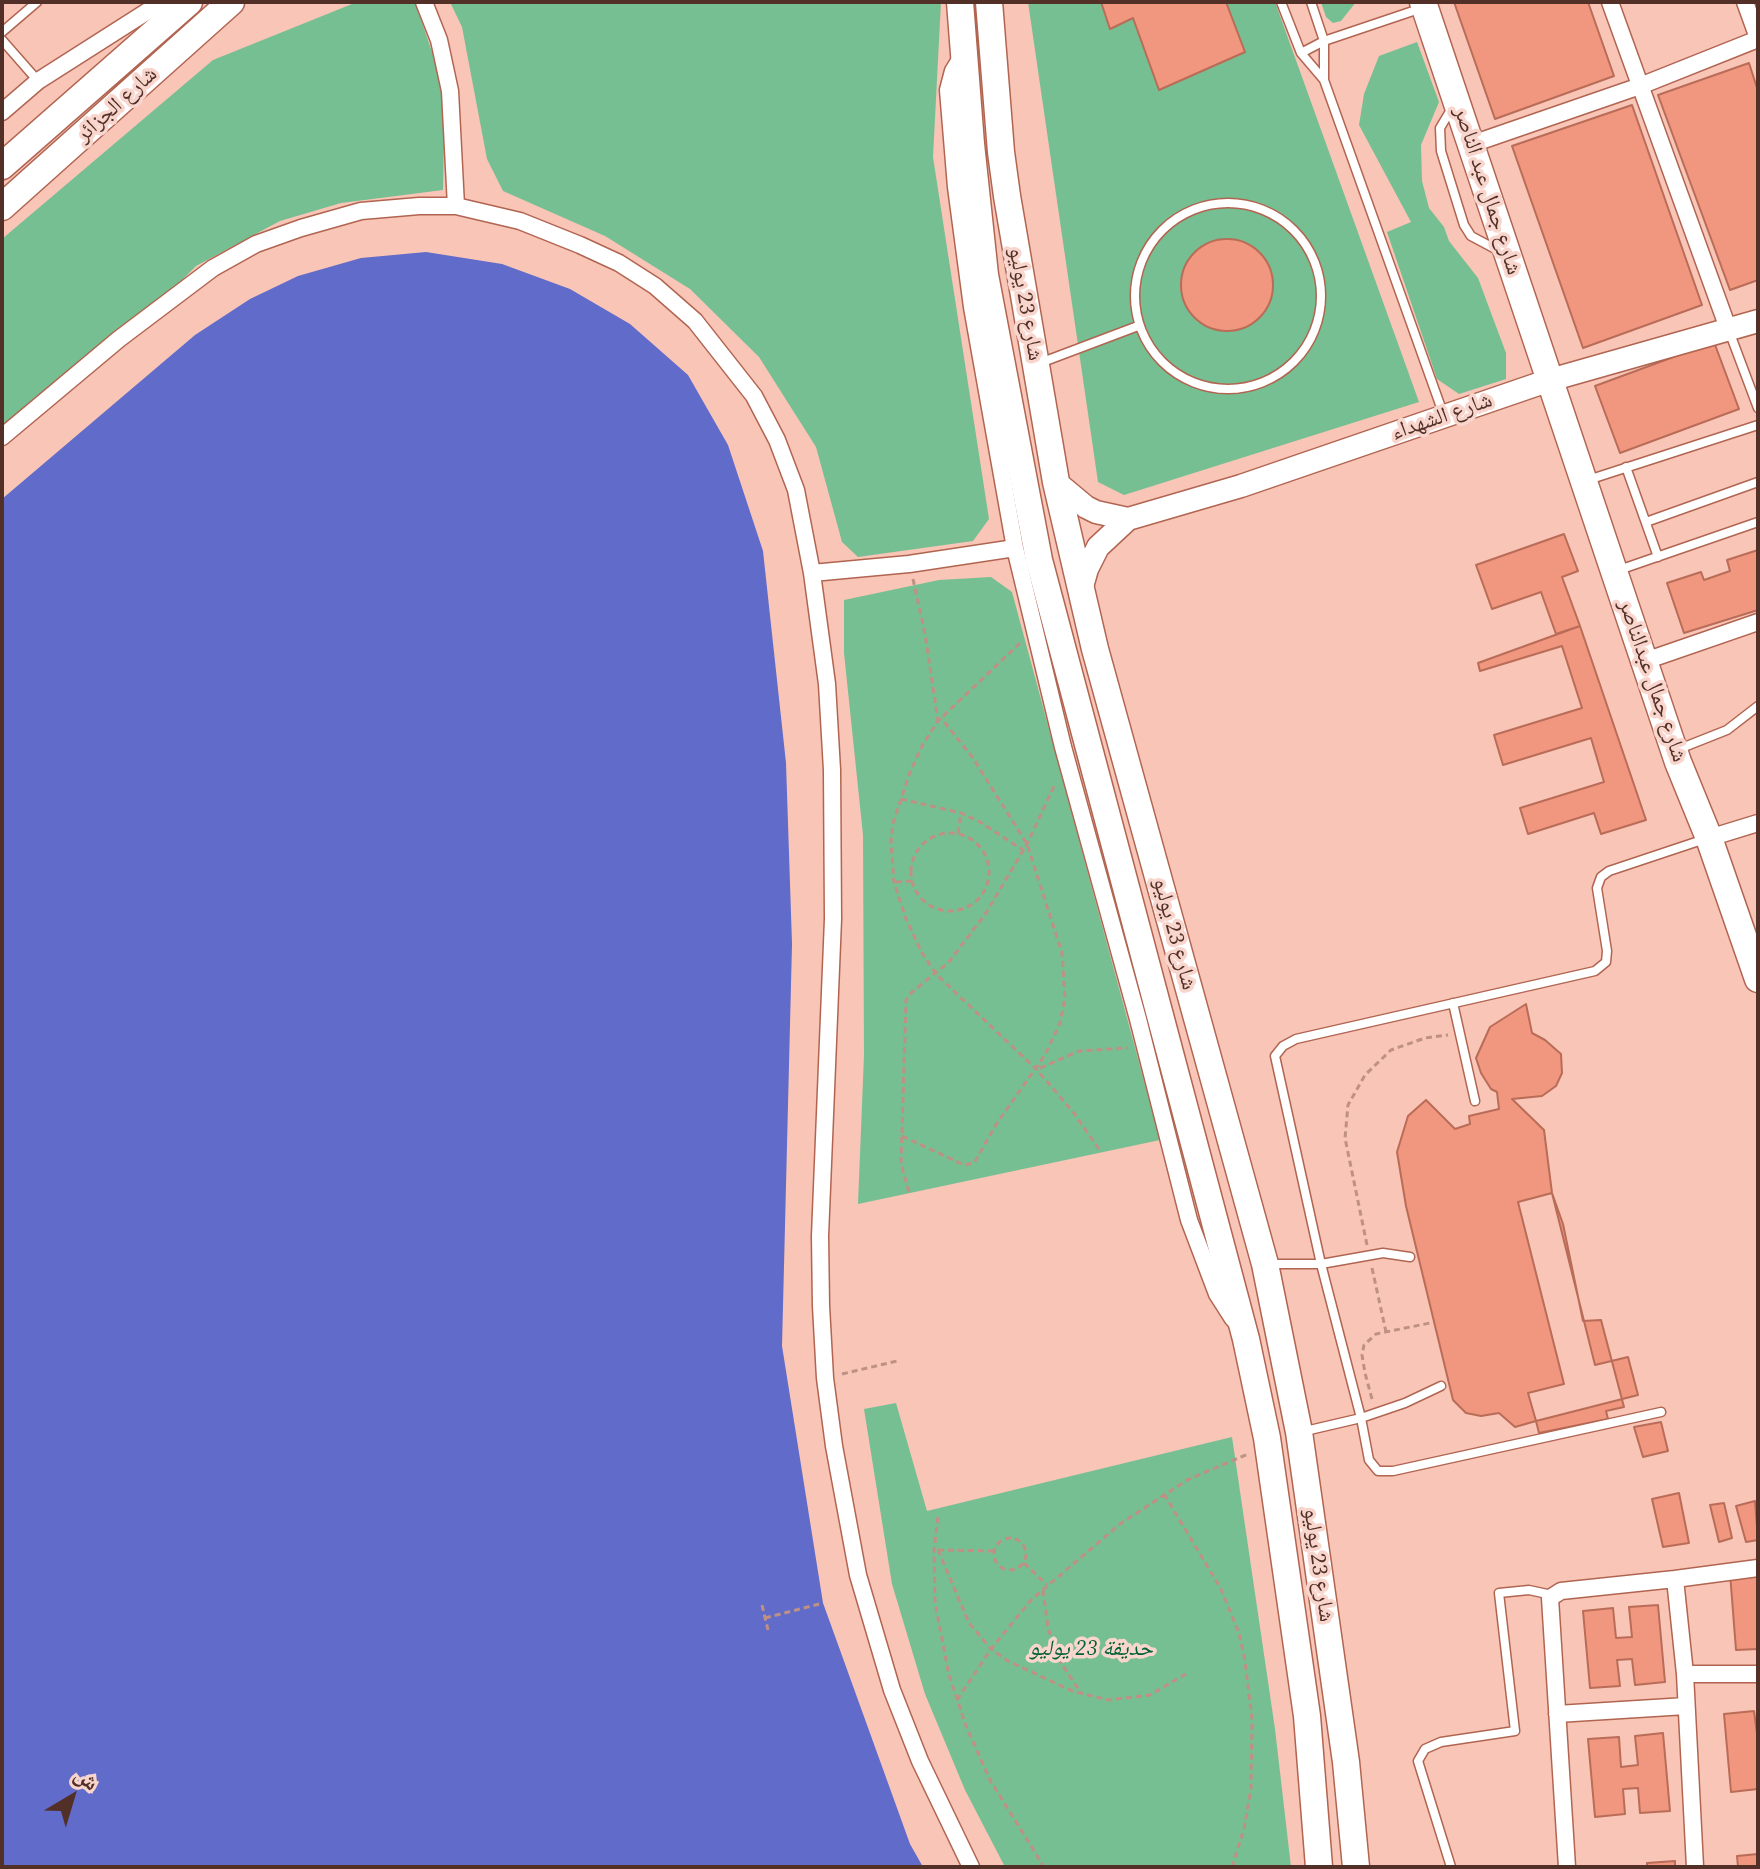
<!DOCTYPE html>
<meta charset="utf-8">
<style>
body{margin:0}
#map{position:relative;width:1760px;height:1869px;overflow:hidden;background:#f8c5b7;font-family:"Source Serif 4","Noto Naskh Arabic",serif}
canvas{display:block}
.frame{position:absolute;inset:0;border:4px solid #523027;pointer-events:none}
.north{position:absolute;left:32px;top:1757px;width:80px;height:80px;-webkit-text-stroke:6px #f9d6cd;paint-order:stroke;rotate:38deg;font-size:22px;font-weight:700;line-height:32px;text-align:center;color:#523027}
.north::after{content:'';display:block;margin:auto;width:28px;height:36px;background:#523027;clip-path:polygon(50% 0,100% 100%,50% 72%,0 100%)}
</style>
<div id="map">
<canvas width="1760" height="1869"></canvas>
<div class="frame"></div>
<div class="north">ش</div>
</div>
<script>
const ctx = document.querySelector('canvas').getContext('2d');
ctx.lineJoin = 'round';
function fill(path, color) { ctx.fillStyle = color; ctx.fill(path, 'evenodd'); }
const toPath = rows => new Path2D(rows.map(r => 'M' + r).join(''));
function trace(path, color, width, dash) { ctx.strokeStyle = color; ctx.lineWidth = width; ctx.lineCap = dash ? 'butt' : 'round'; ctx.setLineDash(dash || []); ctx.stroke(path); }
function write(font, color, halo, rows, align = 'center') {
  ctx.font = font + ' "Source Serif 4","Noto Naskh Arabic",serif'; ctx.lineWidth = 7; ctx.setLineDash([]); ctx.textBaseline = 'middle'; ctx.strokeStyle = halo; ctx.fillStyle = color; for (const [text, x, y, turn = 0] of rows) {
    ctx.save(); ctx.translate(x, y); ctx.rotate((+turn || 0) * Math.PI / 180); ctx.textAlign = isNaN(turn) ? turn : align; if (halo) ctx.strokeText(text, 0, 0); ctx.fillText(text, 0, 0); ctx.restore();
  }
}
const green = toPath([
 [357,2,415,2,445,90,443,190,341,203,280,221,196,266,157,305,2,429,2,239,213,60],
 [450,2,941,2,933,157,989,519,973,541,858,557,842,542,816,447,759,357,690,289,605,236,503,191,487,159,462,27],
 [1028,2,1275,2,1419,402,1124,495,1098,482],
 [1321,2,1356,2,1341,21,1333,23,1326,17],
 [1417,42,1439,102,1421,145,1422,181,1429,208,1444,227,1449,241,1478,278,1506,353,1506,379,1459,394,1437,379,1387,232,1411,222,1359,125,1364,94,1379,56],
 [991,577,1012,592,1160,1140,858,1204,864,1055,863,835,844,653,844,600,939,580],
 [896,1403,927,1511,1232,1437,1275,1729,1291,1867,1005,1867,965,1790,925,1694,892,1584,864,1409]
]);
const water = toPath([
 [426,252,502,264,570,289,630,324,688,375,728,445,763,551,786,763,792,944,782,1346,823,1603,910,1844,923,1867,2,1867,2,499,195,335,250,299,298,276,361,258]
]);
const building = toPath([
 [1101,2,1226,2,1245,52,1159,90,1133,18,1110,29,1101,2],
 [1454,2,1588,2,1614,76,1495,119,1454,2],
 [1749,63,1758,91,1758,280,1730,290,1658,95,1749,63],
 [1632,105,1702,305,1583,348,1512,146,1632,105],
 '1181 285a46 46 0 1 1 92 0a46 46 0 1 1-92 0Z',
 [1714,342,1739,409,1620,453,1595,386,1714,342],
 [1564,534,1578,571,1562,577,1580,626,1556,634,1541,592,1492,609,1476,565,1564,534],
 [1758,550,1758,610,1684,633,1667,583,1701,572,1704,580,1730,571,1727,560,1758,550],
 [1580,626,1646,820,1601,834,1594,813,1528,834,1520,808,1604,782,1591,738,1503,765,1494,735,1582,708,1562,646,1480,671,1478,663,1580,626],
 [1526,1004,1532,1033,1545,1040,1561,1054,1562,1073,1556,1086,1542,1096,1512,1099,1544,1130,1552,1193,1563,1224,1583,1321,1601,1320,1624,1407,1606,1411,1608,1419,1539,1433,1536,1421,1515,1427,1499,1413,1481,1416,1466,1413,1453,1400,1406,1206,1397,1152,1408,1116,1426,1100,1455,1129,1470,1124,1469,1116,1499,1109,1497,1092,1491,1089,1481,1073,1476,1058,1490,1027,1526,1004],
 [1552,1193,1595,1365,1628,1357,1638,1395,1536,1421,1528,1393,1564,1384,1518,1202,1552,1193],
 [1661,1422,1668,1451,1643,1457,1634,1427,1661,1422],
 [1679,1493,1689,1543,1663,1547,1652,1499,1679,1493],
 [1755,1501,1758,1540,1746,1542,1736,1506,1755,1501],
 [1724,1503,1732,1538,1719,1542,1710,1505,1724,1503],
 [1758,1571,1758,1649,1736,1650,1730,1573,1758,1571],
 [1658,1605,1665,1682,1635,1685,1632,1659,1617,1660,1620,1686,1590,1688,1583,1611,1613,1608,1616,1638,1632,1637,1629,1607,1658,1605],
 [1754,1711,1758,1741,1758,1789,1731,1792,1724,1714,1754,1711],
 [1663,1733,1670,1811,1640,1813,1638,1788,1623,1789,1625,1814,1595,1817,1588,1739,1619,1737,1621,1767,1638,1765,1635,1736,1663,1733],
 [1758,1854,1758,1867,1738,1867,1737,1856,1758,1854],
 [1675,1861,1675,1867,1647,1867,1647,1863,1675,1861]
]);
const path = toPath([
 [913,579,925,634,938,721],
 [1020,643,938,721,923,744,910,772,893,823,891,843,894,882,906,919,922,953,936,974,1037,1070,1073,1112,1099,1149],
 [901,799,961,813,980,822,1023,850],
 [958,833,961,813],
 '911 872a39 39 0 1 1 78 0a39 39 0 1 1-78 0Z',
 [896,882,912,881],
 [1040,1068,1079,1051,1128,1048],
 [902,1136,964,1165,974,1163,997,1123,1045,1055,1060,1023,1065,998,1062,953,1027,844,973,758,941,718],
 [909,1192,901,1164,906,1000,912,992,949,962,986,913,1027,844,1055,784],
 [1367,1245,1345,1138,1348,1105,1365,1075,1391,1050,1425,1038,1448,1035],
 [1372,1268,1386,1332],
 [842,1374,897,1361],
 [1372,1399,1365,1373,1362,1355,1364,1345,1376,1334,1430,1323],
 [1164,1494,1221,1589,1239,1633,1245,1661,1252,1719,1251,1788,1244,1829,1232,1867],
 [938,1517,934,1550,935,1603,949,1675,966,1726,990,1780,1044,1867],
 '994 1554a16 16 0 1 1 32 0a16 16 0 1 1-32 0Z',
 [938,1550,969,1623,991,1649,1008,1661,1072,1691,1108,1700,1150,1695,1186,1674],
 [938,1550,994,1551],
 [1024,1563,1047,1585],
 [1043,1590,1048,1628,1054,1646,1061,1663,1081,1693],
 [762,1605,768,1630],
 [765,1618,823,1603],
 [957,1700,991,1649,1031,1600,1120,1524,1187,1480,1248,1454]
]);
const service = toPath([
 [1281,2,1301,53,1324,80,1443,413],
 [1311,2,1324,41,1324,80],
 [2,32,37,2],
 [2,40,38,81],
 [1301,53,1324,41,1419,9],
 [1452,108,1440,128,1441,151,1464,225,1471,236,1501,252],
 '1135 296a93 93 0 1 1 186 0a93 93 0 1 1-186 0Z',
 [1729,331,1758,408],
 [1040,363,1138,326],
 [1626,467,1658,557],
 [1588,480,1758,425],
 [1646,522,1758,482],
 [1619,570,1758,522],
 [1679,749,1727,730,1758,706],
 [1453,1003,1475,1101],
 [1268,1264,1321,1264,1383,1253,1410,1257],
 [1661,1412,1393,1471,1378,1471,1369,1460,1361,1418,1321,1264,1275,1056,1283,1046,1296,1039,1595,971,1606,962,1607,951,1597,888,1601,877,1609,871,1705,839],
 [1301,1432,1361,1418,1405,1403,1441,1386],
 [1451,1867,1418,1761,1425,1749,1441,1742,1515,1731,1499,1593,1529,1590,1552,1595]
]);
const minor = toPath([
 [424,2,439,40,450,91,456,206],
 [1610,2,1729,331],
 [1745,2,1758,38],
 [2,112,38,81,162,2],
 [1472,144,1640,86,1758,39],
 [2,437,119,339,213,268,256,244,301,228,361,211,419,206,456,206,520,221,580,245,619,263,655,286,695,321,754,396,777,440,796,490,812,573,827,684,832,770,833,919,820,1236,821,1306,825,1378,834,1446,858,1575,892,1690,920,1761,971,1867],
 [1015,548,1063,747,1138,1019,1189,1220,1217,1294,1233,1319],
 [812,573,909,564,1015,548,972,307,956,187,948,90,953,71,963,55],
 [1645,661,1758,622],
 [1709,838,1758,823],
 [1685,1674,1758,1674],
 [1557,1714,1686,1706],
 [1567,1867,1550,1598,1561,1591,1675,1579],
 [1695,1867,1685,1674,1675,1579,1758,1568]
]);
const tertiary = toPath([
 [1056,482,1086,507,1096,512,1128,519],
 [1081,590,1087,569,1098,547,1128,519,1241,486,1550,380,1758,321]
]);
const primary = toPath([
 [960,2,971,144,985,275,1039,560,1246,1339,1267,1438,1307,1716,1319,1867],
 [989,2,1001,152,1007,196,1056,482,1095,649,1265,1264,1299,1432,1346,1762,1356,1867],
 [1423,2,1678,762,1709,838,1758,979],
 [2,166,189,2],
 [2,207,231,2]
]);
const streetNames = [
 ["شارع الجزائر",117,105,-42],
 ["شارع جمال عبد الناصر",1487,191,72],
 ["شارع 23 يوليو",1025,304,80],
 ["شارع الشهداء",1442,417,-19],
 ["شارع جمال عبدالناصر",1652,681,71],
 ["شارع 23 يوليو",1174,934,75],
 ["شارع 23 يوليو",1318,1565,82]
];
const parkNames = [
 ["حديقة 23 يوليو",1091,1649]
];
fill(green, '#76bf92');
fill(water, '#606bca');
fill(building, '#f2977f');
trace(building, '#b96c57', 2);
trace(service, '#b16551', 11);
trace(minor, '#b16551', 19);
trace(tertiary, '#b16551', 25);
trace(primary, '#b16551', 29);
trace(path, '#be9184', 3, [6, 4]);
trace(service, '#fff', 8);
trace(minor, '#fff', 16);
trace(tertiary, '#fff', 22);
trace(primary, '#fff', 26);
write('22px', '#523027', '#f9d6cd', streetNames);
write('italic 22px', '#006035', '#f9d6cd', parkNames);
</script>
